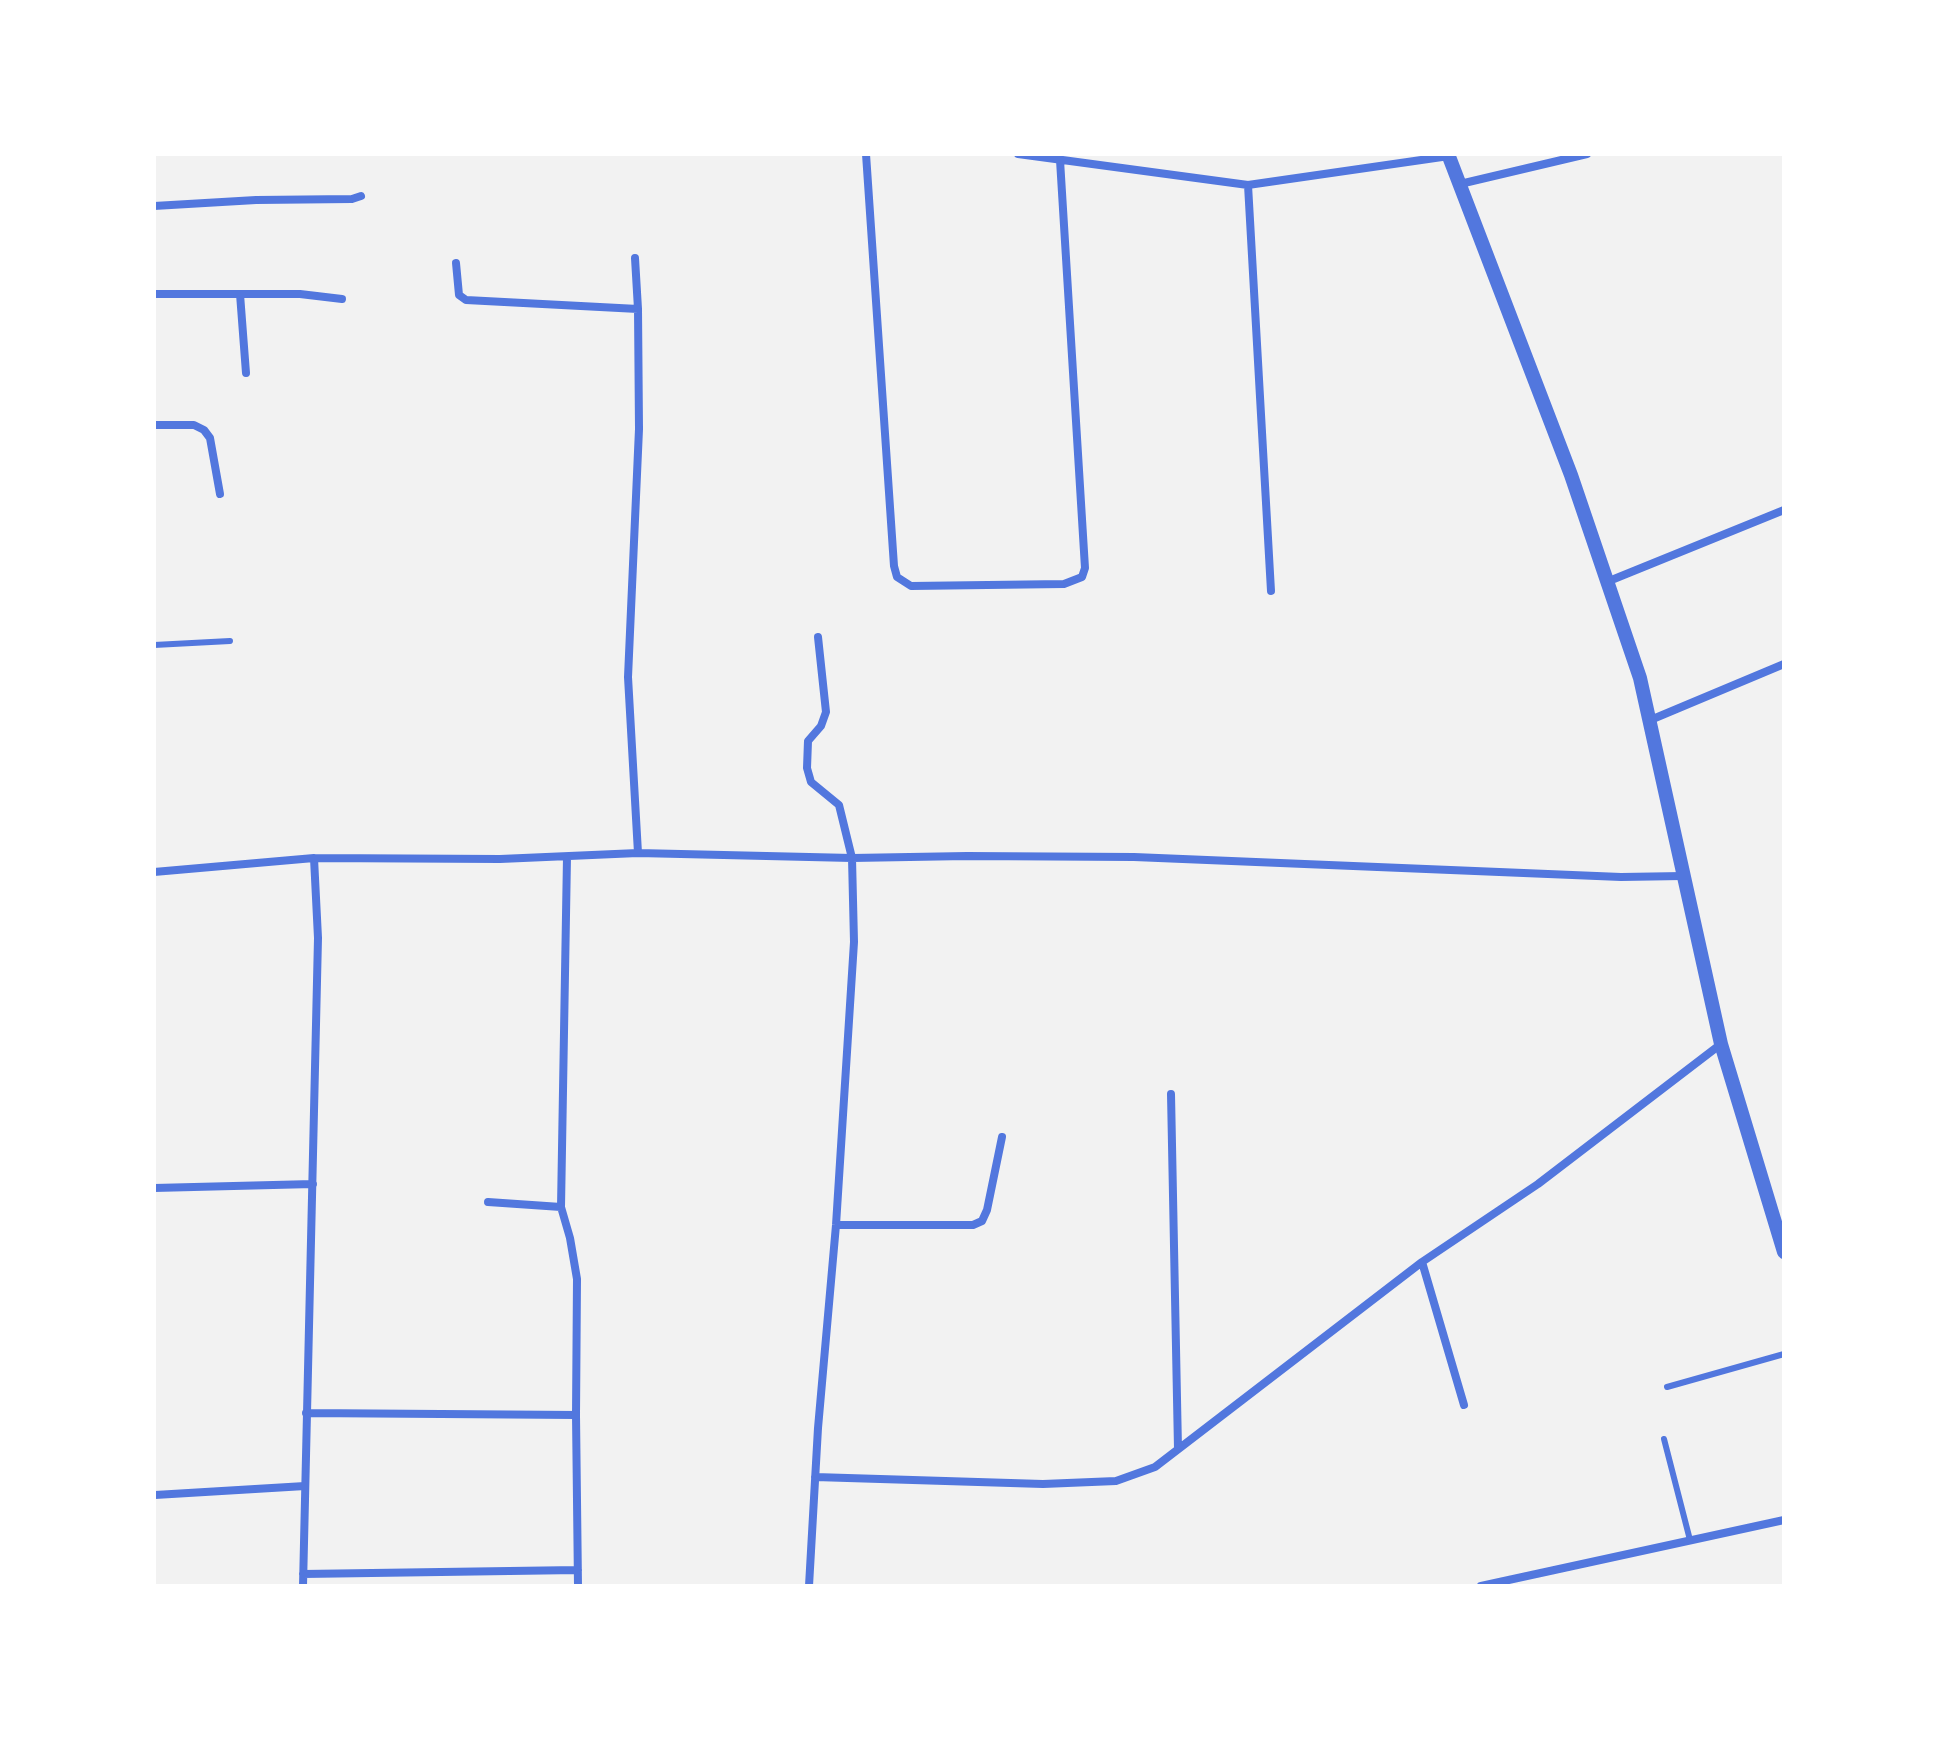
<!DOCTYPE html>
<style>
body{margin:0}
#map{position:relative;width:1938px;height:1740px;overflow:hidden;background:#f2f2f2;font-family:Manrope,sans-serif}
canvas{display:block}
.frame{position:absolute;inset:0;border:156px solid #fff;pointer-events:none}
</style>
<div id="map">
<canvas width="1938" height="1740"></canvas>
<div class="frame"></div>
</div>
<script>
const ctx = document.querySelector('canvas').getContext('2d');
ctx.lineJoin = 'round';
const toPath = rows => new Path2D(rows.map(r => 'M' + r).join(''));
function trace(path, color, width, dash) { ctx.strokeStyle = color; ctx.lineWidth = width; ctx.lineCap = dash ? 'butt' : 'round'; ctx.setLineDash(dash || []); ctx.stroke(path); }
const service = toPath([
 [154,645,230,641],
 [1667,1387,1784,1354],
 [1664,1439,1690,1540]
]);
const minor = toPath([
 [866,154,894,566,897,577,911,586,1064,584,1082,577,1085,568,1060,160],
 [1018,154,1248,185,1449,156],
 [1460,184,1587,154],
 [1248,185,1271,591],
 [154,206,256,200,352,199,361,196],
 [635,258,638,309,639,429,628,677,638,853],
 [456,263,459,295,466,300,638,309],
 [154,294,300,294,342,299],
 [240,294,246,373],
 [154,425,194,425,204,430,210,438,220,494],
 [1609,581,1784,510],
 [1648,721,1784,664],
 [567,857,561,1207,570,1238,577,1279,576,1415,578,1586],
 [154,872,314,858,500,859,638,853,852,858,967,856,1134,857,1621,877,1683,876],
 [1171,1094,1178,1449],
 [154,1188,313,1184],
 [488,1202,561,1207],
 [836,1225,973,1225,982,1221,987,1210,1002,1137],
 [1422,1262,1464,1405],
 [306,1413,576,1415],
 [815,1477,1043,1484,1116,1481,1155,1467,1422,1262,1538,1184,1721,1044],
 [155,1495,305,1486],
 [303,1574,578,1570],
 [303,1586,318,938,314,858],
 [809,1586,818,1428,836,1225,854,942,852,858,839,805,811,782,807,768,808,741,821,726,826,712,818,637],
 [1481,1586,1784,1520]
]);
const tertiary = toPath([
 [1448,154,1571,475,1640,678,1721,1044,1784,1252]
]);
trace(service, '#5277de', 6);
trace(minor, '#5277de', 8);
trace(tertiary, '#5277de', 14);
</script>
